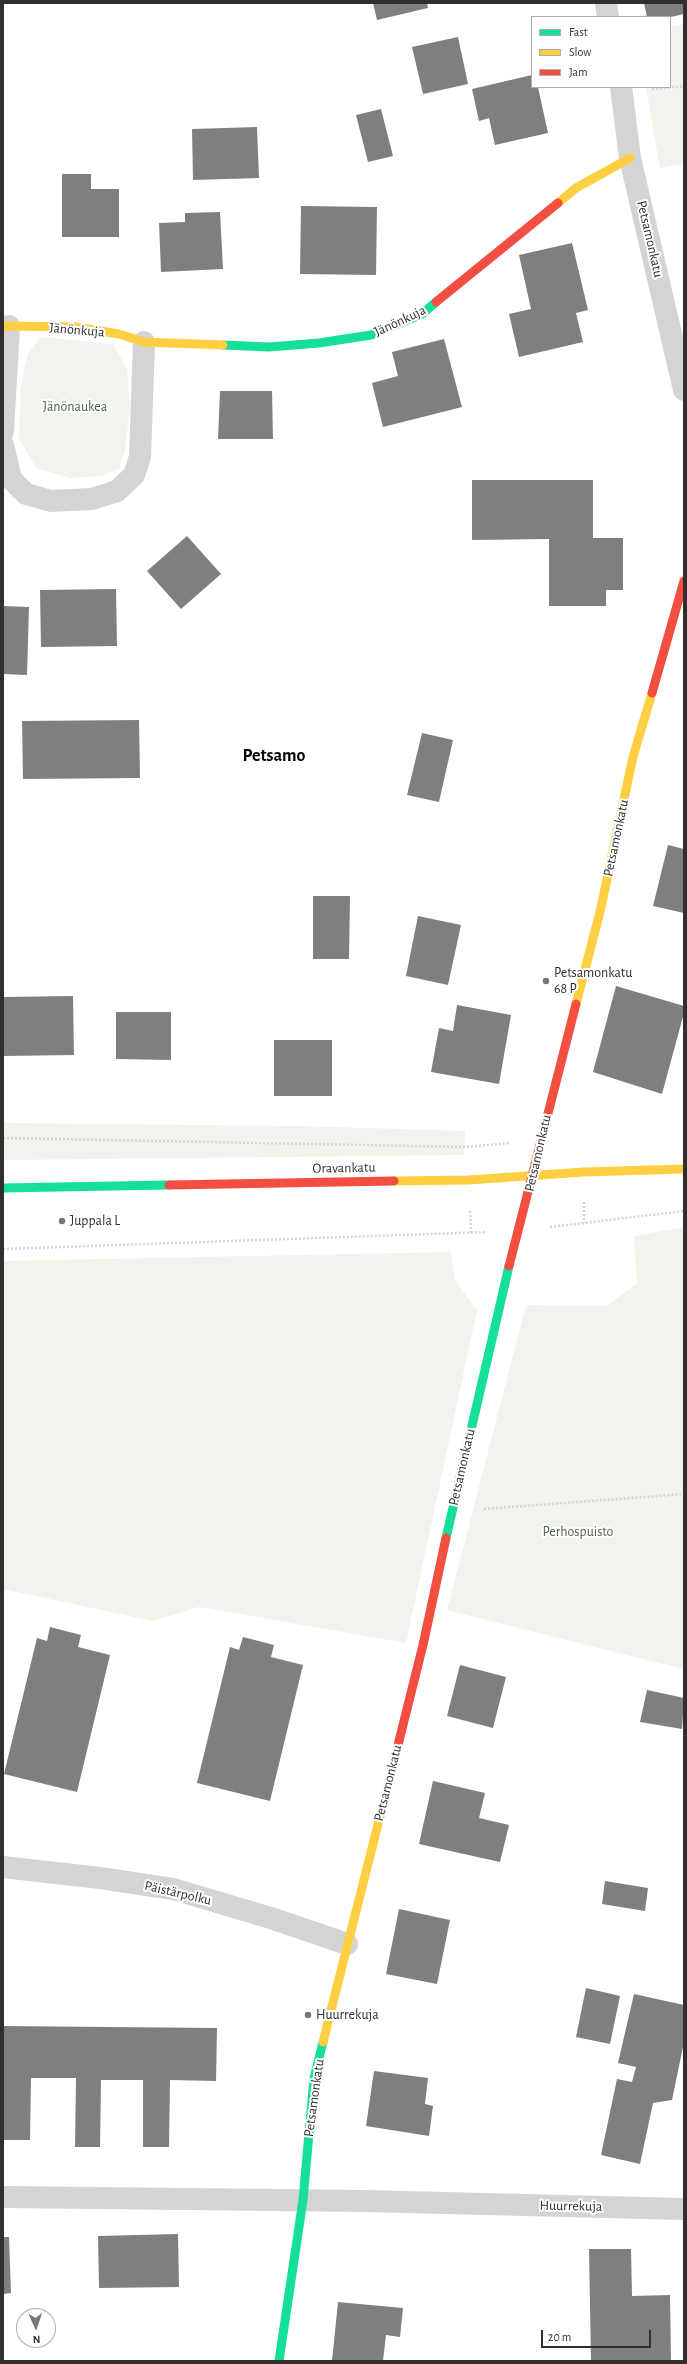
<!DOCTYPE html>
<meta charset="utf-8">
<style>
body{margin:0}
#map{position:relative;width:687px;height:2364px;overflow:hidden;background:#fff;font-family:"Alegreya Sans",sans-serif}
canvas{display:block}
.frame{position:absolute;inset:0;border:4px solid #2f2f2f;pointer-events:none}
.legend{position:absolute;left:531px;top:16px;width:140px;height:72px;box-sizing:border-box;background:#fff;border:1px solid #acacac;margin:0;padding:5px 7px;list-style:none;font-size:12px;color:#2f2f2f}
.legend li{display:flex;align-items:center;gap:8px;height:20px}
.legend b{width:20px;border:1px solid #acacac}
.north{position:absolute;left:16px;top:2308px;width:40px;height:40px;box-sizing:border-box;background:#fff;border:1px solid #acacac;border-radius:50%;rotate:177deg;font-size:11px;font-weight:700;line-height:16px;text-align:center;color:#2f2f2f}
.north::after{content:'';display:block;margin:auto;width:14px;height:18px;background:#787878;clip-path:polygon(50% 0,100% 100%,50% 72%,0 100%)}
.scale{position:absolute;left:541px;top:2330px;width:110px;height:18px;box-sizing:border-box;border:2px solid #2f2f2f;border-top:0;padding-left:5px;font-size:12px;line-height:14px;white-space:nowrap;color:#2f2f2f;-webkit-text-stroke:3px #fff;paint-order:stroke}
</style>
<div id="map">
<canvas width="687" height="2364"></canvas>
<div class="frame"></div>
<ul class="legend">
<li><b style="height:5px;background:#16e098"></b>Fast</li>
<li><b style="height:5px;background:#ffcf43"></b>Slow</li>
<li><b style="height:5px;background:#f24e42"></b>Jam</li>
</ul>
<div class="north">N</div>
<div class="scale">20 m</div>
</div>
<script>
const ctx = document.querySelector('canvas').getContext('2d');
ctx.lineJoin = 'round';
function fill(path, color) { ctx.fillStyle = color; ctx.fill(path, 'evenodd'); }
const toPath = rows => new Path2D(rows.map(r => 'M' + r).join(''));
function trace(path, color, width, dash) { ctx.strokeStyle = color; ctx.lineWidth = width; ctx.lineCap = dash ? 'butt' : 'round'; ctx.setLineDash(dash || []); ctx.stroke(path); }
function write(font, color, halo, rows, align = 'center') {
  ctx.font = font + ' "Alegreya Sans",sans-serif'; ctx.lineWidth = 4; ctx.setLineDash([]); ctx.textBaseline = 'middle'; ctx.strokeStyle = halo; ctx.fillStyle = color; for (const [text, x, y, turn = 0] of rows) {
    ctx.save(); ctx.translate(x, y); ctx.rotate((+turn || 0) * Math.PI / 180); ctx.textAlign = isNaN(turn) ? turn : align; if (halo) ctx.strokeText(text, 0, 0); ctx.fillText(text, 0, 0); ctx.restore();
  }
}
const green = toPath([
 [684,24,684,164,660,168,646,87,670,87,670,26],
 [41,337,113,344,127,369,130,408,125,450,119,469,102,476,71,478,37,469,19,439,21,385,28,354],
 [3,1123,299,1126,465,1131,464,1155,3,1160],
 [684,1227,684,1669,447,1610,526,1305,606,1306,637,1284,634,1236],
 [451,1252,455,1281,477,1310,406,1643,199,1607,153,1621,7,1590,3,1593,3,1261]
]);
const building = toPath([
 [373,3,427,3,428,8,377,20],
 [644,3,684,3,684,14,671,17,647,17],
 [458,37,468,84,423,94,412,47],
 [532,75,532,87,538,87,548,133,495,145,489,118,479,121,472,89],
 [381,109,393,156,368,162,356,115],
 [257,127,259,178,193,180,192,129],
 [62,174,91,174,91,189,119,189,119,237,62,237],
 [301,206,377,207,376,275,300,274],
 [220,212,223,269,161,272,159,223,185,222,185,213],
 [572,243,588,310,576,313,583,342,519,357,509,314,531,309,519,255],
 [444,339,462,407,383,427,372,383,398,376,392,352],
 [220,391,272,391,273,439,218,439],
 [472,480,593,480,593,538,623,538,623,590,606,590,606,606,549,606,549,539,472,540],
 [187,536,221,574,181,609,147,571],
 [116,589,117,646,41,647,40,590],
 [4,606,29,607,27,675,3,674],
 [139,720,140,778,23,779,22,721],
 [422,733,453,740,439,802,407,795],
 [668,845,684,849,684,913,653,906],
 [313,896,350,896,349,959,313,959],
 [418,916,461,925,448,985,406,976],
 [616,986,684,1006,684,1013,662,1094,593,1072],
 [73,996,74,1055,3,1056,3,997],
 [457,1005,511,1015,499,1084,431,1072,439,1028,453,1031],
 [116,1012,171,1012,171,1060,116,1059],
 [274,1040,332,1040,332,1096,274,1096],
 [50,1627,81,1635,78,1647,110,1655,77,1792,4,1774,37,1638,47,1641],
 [243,1637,274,1645,271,1657,303,1665,270,1801,197,1783,230,1647,239,1650],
 [460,1665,506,1677,493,1728,447,1716],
 [647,1690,684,1698,682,1729,640,1722],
 [433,1781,485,1793,479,1818,509,1825,500,1862,419,1844],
 [605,1881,648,1888,645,1911,602,1904],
 [399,1909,450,1920,437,1984,386,1974],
 [586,1988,620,1996,610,2044,576,2037],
 [634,1994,684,2005,684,2042,672,2100,653,2103,640,2164,601,2155,617,2079,632,2082,636,2067,618,2063],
 [3,2026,217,2028,216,2081,170,2080,169,2147,143,2147,143,2080,101,2080,100,2147,75,2147,76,2078,31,2078,30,2140,3,2140],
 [374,2071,428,2078,425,2104,433,2106,429,2136,366,2126],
 [178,2234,179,2287,99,2288,98,2236],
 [3,2237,9,2237,11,2293,3,2294],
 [589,2249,631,2249,632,2296,670,2295,671,2361,591,2361],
 [338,2302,403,2308,400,2337,386,2335,383,2361,332,2361]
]);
const path = toPath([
 [652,89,684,86],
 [3,1138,466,1147,509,1143],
 [584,1202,584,1223],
 [470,1211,471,1233],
 [550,1227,684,1211],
 [3,1249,487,1232],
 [484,1509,684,1494]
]);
const street = toPath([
 [606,3,608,17],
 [621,87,630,158,684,390],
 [3,431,9,326],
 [3,445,11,479,26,494,51,501,92,499,117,491,134,475,140,457,144,342],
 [3,1867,100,1878,173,1889,274,1919,347,1944],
 [3,2197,366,2201,684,2209]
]);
const fast = toPath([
 [223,345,269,347,319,343,371,335,422,314,436,302],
 [3,1188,169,1185],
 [446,1538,509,1266],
 [279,2361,303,2200,314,2078,323,2042]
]);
const slow = toPath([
 [558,203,576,188,630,158],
 [3,326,76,327,119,334,144,342,223,345],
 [576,1004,600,912,633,757,652,693],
 [394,1181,468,1180,584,1172,684,1169],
 [323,2042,392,1769]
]);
const jam = toPath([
 [436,302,558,203],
 [652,693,684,581],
 [169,1185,394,1181],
 [509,1266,576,1004],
 [392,1769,423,1645,446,1538]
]);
const markers = [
 [546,981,4,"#787878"],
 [62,1221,4,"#787878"],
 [308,2015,4,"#787878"]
];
const streetNames = [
 ["Petsamonkatu",650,239,77],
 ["Jänönkuja",400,321,-25],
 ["Jänönkuja",77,330,5],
 ["Petsamonkatu",616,838,-78],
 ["Petsamonkatu",538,1153,-77],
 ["Oravankatu",344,1168,-1],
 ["Petsamonkatu",462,1467,-77],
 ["Petsamonkatu",388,1783,-76],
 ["Päistärpolku",178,1893,13],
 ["Petsamonkatu",314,2098,-82],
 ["Huurrekuja",571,2206,1]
];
const parkNames = [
 ["Jänönaukea",75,407],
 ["Perhospuisto",578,1532]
];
const poiNames = [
 ["Petsamonkatu",554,973],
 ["68 P",554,989],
 ["Juppala L",70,1221],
 ["Huurrekuja",316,2015]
];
const districtNames = [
 ["Petsamo",274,756]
];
fill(green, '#f0f4ed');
fill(building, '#7f7f7f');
trace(path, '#d4d4d4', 2.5, [2, 2]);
trace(street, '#d4d4d4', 22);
trace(fast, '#16e098', 9);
trace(slow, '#ffcf43', 9);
trace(jam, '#f24e42', 9);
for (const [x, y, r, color] of markers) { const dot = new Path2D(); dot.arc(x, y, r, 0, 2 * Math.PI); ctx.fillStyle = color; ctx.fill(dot); trace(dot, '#fff', 1.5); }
write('14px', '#2f2f2f', '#fff', streetNames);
write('14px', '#4e6641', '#fff', parkNames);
write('14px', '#2f2f2f', '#fff', poiNames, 'left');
write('bold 18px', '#000', '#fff', districtNames);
</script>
